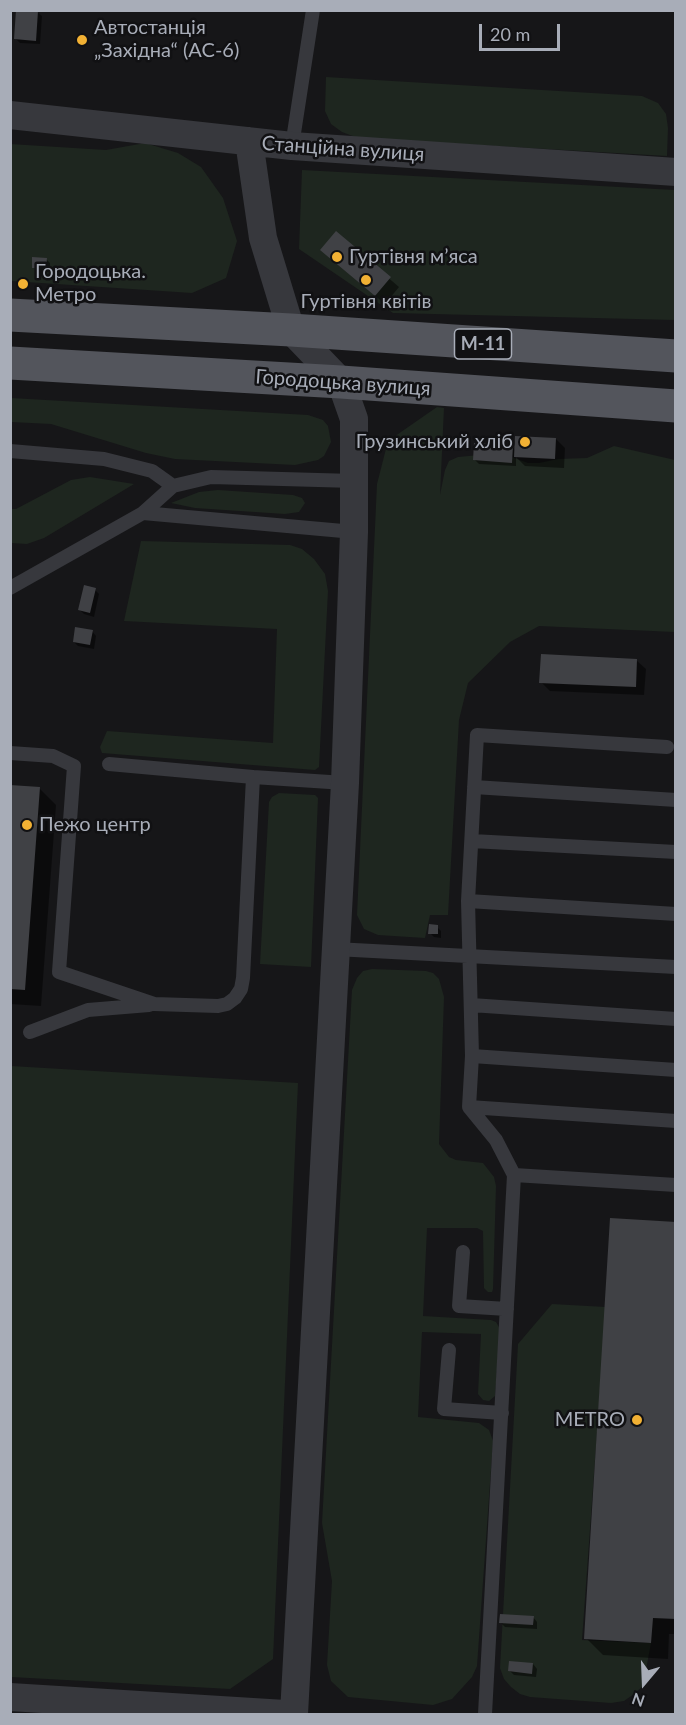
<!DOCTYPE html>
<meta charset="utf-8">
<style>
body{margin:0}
#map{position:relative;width:686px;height:1725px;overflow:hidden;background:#161618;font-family:Lato,sans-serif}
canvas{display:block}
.frame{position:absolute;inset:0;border:12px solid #a8adb8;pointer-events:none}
.north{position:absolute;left:614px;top:1653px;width:60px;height:60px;-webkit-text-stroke:4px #111113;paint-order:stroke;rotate:199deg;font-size:16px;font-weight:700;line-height:24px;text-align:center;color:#a8adb8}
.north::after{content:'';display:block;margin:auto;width:21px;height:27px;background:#a8adb8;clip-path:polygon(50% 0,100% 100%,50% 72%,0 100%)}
.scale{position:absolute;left:479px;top:24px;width:81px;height:27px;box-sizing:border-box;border:3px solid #a8adb8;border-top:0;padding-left:8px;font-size:18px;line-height:21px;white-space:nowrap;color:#a8adb8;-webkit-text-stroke:4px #111113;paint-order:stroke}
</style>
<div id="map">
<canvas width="686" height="1725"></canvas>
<div class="frame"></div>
<div class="north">N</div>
<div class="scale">20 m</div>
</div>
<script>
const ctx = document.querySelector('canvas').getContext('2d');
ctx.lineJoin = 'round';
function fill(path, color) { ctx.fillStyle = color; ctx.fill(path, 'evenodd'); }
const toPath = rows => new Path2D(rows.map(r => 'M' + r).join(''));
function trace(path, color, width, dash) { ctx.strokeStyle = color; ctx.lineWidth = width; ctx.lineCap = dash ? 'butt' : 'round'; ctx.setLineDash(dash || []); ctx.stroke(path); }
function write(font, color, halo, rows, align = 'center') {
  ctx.font = font + ' Lato,sans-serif'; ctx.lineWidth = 5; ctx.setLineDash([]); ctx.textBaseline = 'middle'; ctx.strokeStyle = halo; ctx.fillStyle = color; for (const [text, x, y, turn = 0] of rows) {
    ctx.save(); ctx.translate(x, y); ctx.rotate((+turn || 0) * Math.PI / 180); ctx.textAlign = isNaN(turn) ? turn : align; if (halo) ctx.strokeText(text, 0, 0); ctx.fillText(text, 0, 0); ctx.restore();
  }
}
const green = toPath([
 [326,77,642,96,658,103,666,114,668,128,667,156,358,138,342,132,331,124,325,111],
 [145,143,178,153,201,167,223,198,237,241,226,278,192,293,11,281,10,144,106,150],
 [302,170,675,190,675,320,393,313,299,249],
 [11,398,308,415,323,420,328,426,331,442,324,456,318,460,295,465,175,459,146,453,51,424,11,422],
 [437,407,444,408,440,495,445,470,449,461,458,457,501,453,528,463,539,463,558,459,587,458,614,446,675,460,675,632,539,626,510,642,468,683,459,720,448,915,430,915,425,938,378,935,364,929,357,915,377,484,388,441],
 [90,477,134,484,44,538,27,544,11,543,11,509,16,509,71,480],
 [218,490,293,495,302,498,305,503,299,512,285,514,195,508,171,503,199,492],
 [141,541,290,545,302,549,314,559,325,574,328,591,319,767,315,770,102,753,100,747,107,731,273,743,277,629,124,621],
 [279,793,315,795,318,798,311,967,260,964,269,802,272,797],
 [372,969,426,971,433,973,439,979,444,997,439,1144,449,1157,456,1160,483,1163,494,1177,496,1186,493,1289,492,1292,488,1292,484,1288,483,1231,477,1228,427,1228,423,1316,491,1320,496,1322,500,1329,495,1396,489,1401,483,1400,478,1394,481,1334,422,1332,418,1417,479,1423,489,1430,493,1441,477,1666,472,1677,452,1699,433,1705,348,1697,331,1681,327,1665,332,1581,322,1523,352,990,357,978,363,971],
 [11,1066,298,1083,273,1659,230,1689,11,1677],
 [552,1304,606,1307,582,1640,651,1643,643,1686,634,1694,624,1701,611,1703,530,1697,520,1694,511,1687,504,1679,500,1668,518,1344]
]);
const shadow = toPath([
 [37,12,42,16,40,44,20,43,15,38],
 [336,233,399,287,385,304,331,259],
 [46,259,50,263,50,272,38,271,34,267],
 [556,439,565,448,564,468,525,466,516,457,516,466,479,464,475,460,512,447,516,450],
 [95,590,99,594,94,617,84,614,80,610],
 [92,631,96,636,94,649,78,646,74,642],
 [636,660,646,669,644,695,550,691,541,682],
 [10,786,39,788,56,805,41,1006,10,1004],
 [437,927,441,931,441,938,434,937,430,933],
 [676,1224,676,1634,669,1634,668,1659,603,1655,586,1638],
 [533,1617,537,1622,537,1629,505,1627,501,1623],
 [533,1664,537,1669,536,1677,514,1675,509,1670]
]);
const building = toPath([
 [16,10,38,11,36,41,14,39],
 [336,231,391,277,375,296,320,250],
 [32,257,47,258,46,268,32,268],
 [515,436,556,438,555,459,514,457],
 [474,443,513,445,512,463,473,460],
 [84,585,96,588,90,613,78,610],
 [75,627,93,630,90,645,73,642],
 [541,654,637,659,636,687,539,683],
 [10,785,40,787,25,990,10,989],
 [429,924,438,925,438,934,428,934],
 [610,1218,676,1222,676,1619,653,1618,651,1643,584,1639],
 [500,1614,534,1616,533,1625,499,1623],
 [509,1661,533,1663,532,1674,508,1671]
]);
const service = toPath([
 [292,146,313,10],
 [10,451,104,459,152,471,173,486],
 [143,513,173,486,211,477,354,481],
 [10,588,143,513,354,532],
 [10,753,53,756,74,766,59,972,154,1004,218,1006,227,1004,235,998,241,989,243,978,253,777,345,783],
 [109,764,253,777],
 [474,787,676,800],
 [472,841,676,852],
 [468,901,676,914],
 [335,949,676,967],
 [471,1005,676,1019],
 [30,1032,88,1010,149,1005],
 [472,1056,676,1070],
 [469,1107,676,1121],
 [514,1175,676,1185],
 [463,1252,459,1306,507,1309],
 [449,1350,444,1409,502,1413],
 [485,1714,514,1175,496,1140,469,1107,472,1056,468,901,477,735,667,747]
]);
const minor = toPath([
 [10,115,292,146,676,172],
 [249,141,263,238,291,330,341,382,354,419,354,532,345,783,294,1714],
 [10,1697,285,1714]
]);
const primary = toPath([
 [10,315,291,330,676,356],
 [10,363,341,382,676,406]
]);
const markers = [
 [82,40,6,"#f2b134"],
 [337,257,6,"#f2b134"],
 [366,280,6,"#f2b134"],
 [23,284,6,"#f2b134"],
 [525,442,6,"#f2b134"],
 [27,825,6,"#f2b134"],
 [637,1420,6,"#f2b134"]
];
const shields = [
 [483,344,57]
];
const shieldNames = [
 ["М-11",483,344]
];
const poiNames = [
 ["Автостанція",94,28],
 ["„Західна“ (АС-6)",94,51],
 ["Гуртівня мʼяса",349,257],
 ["Городоцька.",35,272],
 ["Метро",35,295],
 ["Гуртівня квітів",366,302,"center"],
 ["Грузинський хліб",513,442,"right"],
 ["Пежо центр",39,825],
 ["METRO",625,1420,"right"]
];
const streetNames = [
 ["Станційна вулиця",343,149,4],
 ["Городоцька вулиця",343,383,4]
];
fill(green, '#1e261f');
fill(shadow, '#0007');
fill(building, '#404145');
trace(service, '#37383d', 14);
trace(minor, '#37383d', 28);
trace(primary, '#53555c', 33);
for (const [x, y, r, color] of markers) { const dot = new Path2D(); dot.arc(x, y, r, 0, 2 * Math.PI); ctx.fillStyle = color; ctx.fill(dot); trace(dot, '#111113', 2); }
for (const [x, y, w] of shields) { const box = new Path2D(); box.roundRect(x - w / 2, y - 15, w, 30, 4.5); ctx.fillStyle = '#111113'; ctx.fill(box); trace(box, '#a8adb8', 1.5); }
write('bold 18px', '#a8adb8', null, shieldNames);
write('20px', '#a8adb8', '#111113', poiNames, 'left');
write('20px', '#a8adb8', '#111113', streetNames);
</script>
